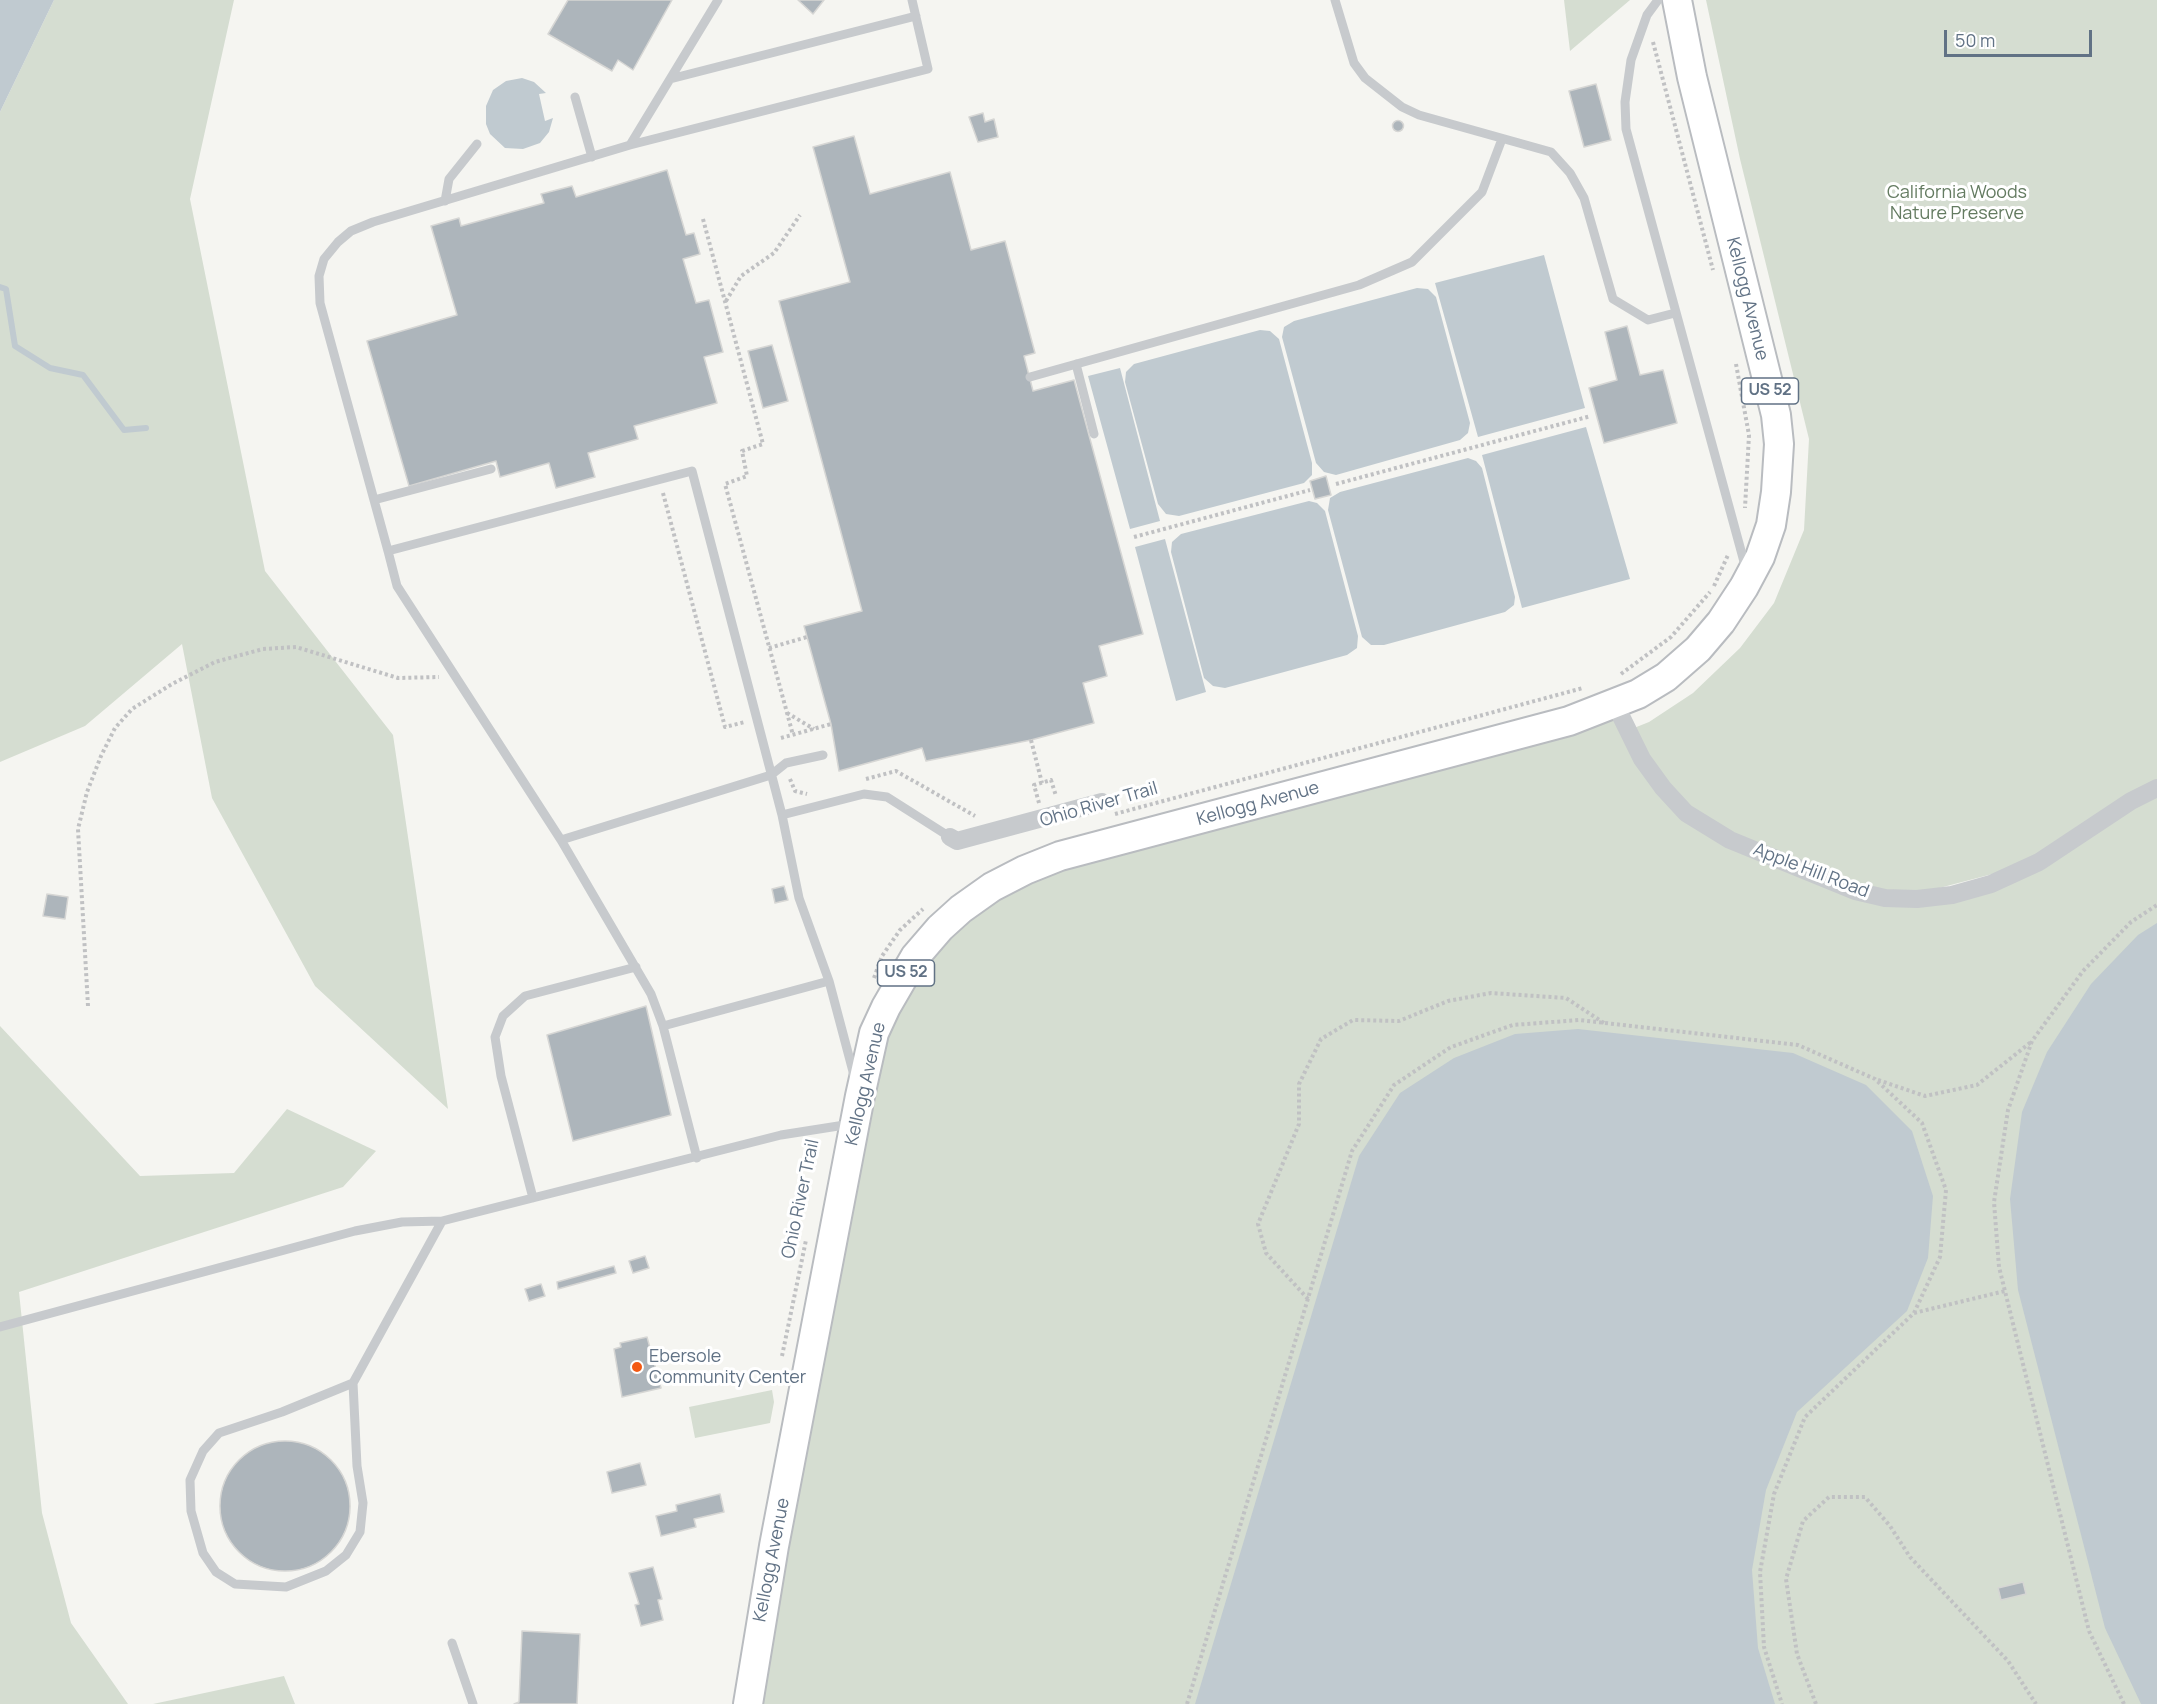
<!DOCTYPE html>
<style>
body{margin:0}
#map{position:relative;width:2157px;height:1704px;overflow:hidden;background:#f5f5f1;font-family:Manrope,sans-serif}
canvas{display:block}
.scale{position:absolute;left:1944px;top:30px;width:148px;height:27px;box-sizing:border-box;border:3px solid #617285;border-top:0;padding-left:8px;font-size:18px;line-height:21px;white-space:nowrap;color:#617285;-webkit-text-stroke:4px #fff;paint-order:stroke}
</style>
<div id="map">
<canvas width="2157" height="1704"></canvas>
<div class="scale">50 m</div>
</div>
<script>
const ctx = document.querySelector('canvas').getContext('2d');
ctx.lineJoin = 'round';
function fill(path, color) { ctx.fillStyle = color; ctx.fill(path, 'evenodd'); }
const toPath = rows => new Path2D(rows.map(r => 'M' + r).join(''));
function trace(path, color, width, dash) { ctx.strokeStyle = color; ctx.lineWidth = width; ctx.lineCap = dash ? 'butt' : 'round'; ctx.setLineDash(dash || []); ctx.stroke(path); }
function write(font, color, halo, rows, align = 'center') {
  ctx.font = font + ' Manrope,sans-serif'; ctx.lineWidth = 6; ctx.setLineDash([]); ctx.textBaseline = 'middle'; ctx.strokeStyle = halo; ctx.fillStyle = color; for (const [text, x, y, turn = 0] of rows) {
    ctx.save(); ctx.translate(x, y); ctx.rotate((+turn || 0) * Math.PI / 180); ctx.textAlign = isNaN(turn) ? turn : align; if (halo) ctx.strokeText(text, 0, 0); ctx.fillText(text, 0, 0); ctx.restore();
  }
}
const green = toPath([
 [54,0,234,0,190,199,265,571,393,735,448,1109,315,986,212,798,182,644,85,726,0,762,0,112],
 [1564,0,1630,0,1570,51],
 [1706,0,2157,0,2157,1704,748,1704,886,1007,992,887,1615,704,1629,730,1649,722,1693,693,1740,648,1774,603,1804,530,1809,439,1740,159],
 [2038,862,1917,899,1905,897],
 [0,1026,140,1176,234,1173,287,1109,376,1151,343,1187,19,1292,42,1513,71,1623,128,1704,0,1704],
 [772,1390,774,1402,770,1423,695,1438,689,1407],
 [284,1676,295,1704,153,1704]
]);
const water = toPath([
 [0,0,54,0,0,112],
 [522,78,534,82,546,93,539,94,545,121,553,118,549,132,540,143,523,149,505,148,490,134,486,124,486,106,493,90,506,81],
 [1544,255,1585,408,1478,437,1435,283],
 [1417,288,1428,289,1436,297,1470,423,1468,433,1460,440,1336,475,1324,472,1316,463,1282,337,1284,327,1294,321],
 [1260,330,1270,331,1279,339,1312,463,1312,475,1304,483,1179,516,1166,514,1158,504,1125,382,1126,372,1134,364],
 [1120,368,1160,521,1130,529,1088,376],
 [1586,427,1630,579,1522,608,1482,455],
 [1468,458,1476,461,1482,468,1515,597,1514,605,1505,612,1384,645,1371,645,1362,637,1328,510,1330,498,1340,492],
 [1309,501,1317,503,1325,511,1358,636,1357,648,1347,655,1225,688,1213,686,1204,678,1171,552,1172,542,1181,534],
 [1165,539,1206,692,1176,701,1135,547],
 [2157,923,2157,1704,2141,1704,2105,1628,2018,1290,2010,1199,2022,1112,2047,1052,2091,984,2138,935],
 [1578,1029,1793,1053,1866,1085,1912,1131,1933,1196,1928,1258,1907,1311,1797,1412,1766,1490,1752,1570,1758,1648,1775,1704,1195,1704,1359,1156,1400,1093,1454,1058,1515,1034]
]);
const stream = toPath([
 [0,287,6,289,15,346,50,368,83,375,124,430,146,428]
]);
const building = toPath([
 [568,0,672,0,633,70,618,60,612,71,548,34,568,0],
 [798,0,824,0,813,14,798,0],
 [1596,84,1611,140,1584,147,1569,91,1596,84],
 [983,113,985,122,994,119,998,137,978,142,969,117,983,113],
 '1392.5 126a5.5 5.5 0 1 1 11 0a5.5 5.5 0 1 1-11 0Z',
 [854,136,870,194,950,172,971,250,1005,241,1035,353,1024,356,1033,391,1074,380,1143,634,1099,646,1107,676,1083,683,1094,723,1031,740,926,761,922,748,839,771,831,724,804,626,862,611,779,301,850,282,813,147,854,136],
 [667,170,686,235,694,233,700,254,683,259,696,303,709,300,723,352,704,357,717,403,634,426,638,439,588,453,595,477,556,488,549,463,500,477,496,461,409,486,367,341,457,315,431,226,459,218,461,226,544,203,541,194,572,186,576,197,667,170],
 [1627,326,1640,375,1663,370,1677,423,1604,443,1589,388,1617,380,1605,332,1627,326],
 [772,345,788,401,763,408,748,351,772,345],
 [1326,476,1331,495,1315,499,1310,481,1326,476],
 [784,886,788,900,775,903,772,889,784,886],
 [47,894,68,897,65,919,43,916,47,894],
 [646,1006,671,1115,573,1141,547,1035,646,1006],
 [645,1256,649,1268,633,1273,629,1261,645,1256],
 [614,1266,616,1273,558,1289,557,1282,614,1266],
 [541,1284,545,1296,529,1301,525,1289,541,1284],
 [647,1337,661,1388,622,1397,614,1349,621,1347,620,1343,647,1337],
 '220 1506a65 65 0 1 1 130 0a65 65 0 1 1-130 0Z',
 [640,1463,646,1485,612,1493,607,1472,640,1463],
 [720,1494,724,1512,694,1519,696,1527,661,1536,656,1516,677,1511,676,1505,720,1494],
 [653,1567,662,1599,658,1600,663,1620,641,1626,635,1605,639,1604,629,1573,653,1567],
 [2023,1582,2026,1594,2001,1600,1998,1588,2023,1582],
 [522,1631,580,1634,577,1704,514,1704,519,1702,522,1631]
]);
const path = toPath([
 [1653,42,1713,270],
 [703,219,763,444,742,451,747,476,725,484,793,735],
 [726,301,741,276,774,253,800,215],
 [1736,364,1749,435,1745,508],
 [1336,484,1591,416],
 [663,493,725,727,745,722],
 [1134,537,1310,490],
 [1714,586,1728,555],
 [769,648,807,637],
 [1621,674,1671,637,1710,592],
 [787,713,814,729],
 [781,738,831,724],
 [1031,740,1042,783],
 [790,779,795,791,807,794],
 [866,779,896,771,975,816],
 [1039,803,1034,785,1051,780,1056,796],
 [1115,814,1583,688],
 [874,978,882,956,900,930,923,909],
 [88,1006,78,829,87,792,101,756,115,728,132,709,172,684,215,662,263,649,296,647,398,678,439,677],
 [1878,1080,1925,1096,1977,1085,2031,1042],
 [1308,1299,1266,1253,1258,1224,1299,1124,1299,1084,1321,1039,1353,1020,1399,1021,1448,1001,1491,993,1566,998,1604,1023],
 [1914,1313,2005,1291],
 [782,1356,806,1240],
 [1187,1704,1352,1151,1394,1085,1451,1047,1513,1025,1579,1020,1798,1045,1875,1079,1922,1123,1946,1190,1940,1257,1914,1313,1805,1417,1774,1494,1760,1572,1764,1647,1782,1704],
 [1816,1704,1797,1654,1786,1579,1803,1521,1829,1497,1865,1497,1890,1526,1910,1557,2008,1661,2036,1704],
 [2124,1704,2089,1631,1999,1267,1994,1202,2008,1110,2032,1041,2083,971,2131,922,2157,905]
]);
const lane = toPath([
 [1335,0,1354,63,1365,78,1402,107,1419,115,1551,152,1570,173,1584,198,1613,299,1648,320,1675,313],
 [1658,0,1647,15,1631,60,1625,102,1626,129,1746,569],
 [670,79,916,16],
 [575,97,592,157],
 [630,145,928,69,912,0],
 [445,201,449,179,477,144],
 [1076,364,1094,434],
 [1030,377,1359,285,1412,262,1482,192,1502,139],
 [374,500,491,469],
 [388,551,320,303,319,276,324,259,338,242,351,231,373,222,630,145,718,0],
 [782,815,864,794,887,797,950,837],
 [561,840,397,586,388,551,692,471,782,815,799,898,829,981],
 [663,1026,651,994,561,840,771,775,786,763,823,755],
 [697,1158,663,1026,829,981,855,1079],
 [533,1198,501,1076,495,1037,503,1016,525,996,636,967],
 [0,1327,355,1231,402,1222,442,1221,781,1135,851,1124],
 [353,1383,357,1466,363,1503,360,1532,346,1555,326,1571,286,1587,235,1584,216,1572,203,1553,191,1511,190,1480,203,1451,219,1433,282,1412,353,1383,442,1221],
 [452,1643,473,1704]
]);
const street = toPath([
 [1615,704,1642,759,1663,788,1686,813,1730,840,1855,891,1885,898,1917,899,1952,895,1991,884,2039,862,2131,801,2157,788],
 [950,837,957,841,1102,802]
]);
const primary = toPath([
 [748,1704,774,1546,860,1096,874,1033,886,1007,915,957,940,928,961,909,992,887,1025,870,1060,856,1569,721,1638,694,1666,677,1698,649,1721,622,1744,587,1760,557,1771,525,1776,492,1779,444,1776,415,1692,77,1677,0]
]);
const markers = [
 [637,1367,6,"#f35913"]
];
const shields = [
 [1770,391,57],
 [906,973,57]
];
const shieldNames = [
 ["US 52",1770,391],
 ["US 52",906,973]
];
const parkNames = [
 ["California Woods",1957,193],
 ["Nature Preserve",1957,214]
];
const streetNames = [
 ["Kellogg Avenue",1747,299,76],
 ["Kellogg Avenue",1258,804,-15],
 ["Ohio River Trail",1099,805,-16],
 ["Apple Hill Road",1811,871,21],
 ["Kellogg Avenue",866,1084,-77],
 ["Ohio River Trail",801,1199,-78],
 ["Kellogg Avenue",772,1560,-79]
];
const poiNames = [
 ["Ebersole",649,1357],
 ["Community Center",649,1378]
];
fill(green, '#d5ddd1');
fill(water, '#c0cad0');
trace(stream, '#c0cad0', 6);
fill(building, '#adb5bb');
trace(building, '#d6d6d4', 1.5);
trace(primary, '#b9bcc0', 32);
trace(path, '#c0c1c3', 4, [3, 3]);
trace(lane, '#c7cacd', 9);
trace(street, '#c7cacd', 18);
trace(primary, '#fff', 28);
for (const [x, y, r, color] of markers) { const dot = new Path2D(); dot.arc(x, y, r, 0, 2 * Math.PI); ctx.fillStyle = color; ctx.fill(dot); trace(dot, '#fff', 2); }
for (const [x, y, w] of shields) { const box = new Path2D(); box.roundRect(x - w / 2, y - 13, w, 26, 4.5); ctx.fillStyle = '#fff'; ctx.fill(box); trace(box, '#617285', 1.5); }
write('bold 16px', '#617285', null, shieldNames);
write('18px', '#647b61', '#fff', parkNames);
write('18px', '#617285', '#fff', streetNames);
write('18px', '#617285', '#fff', poiNames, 'left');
</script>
